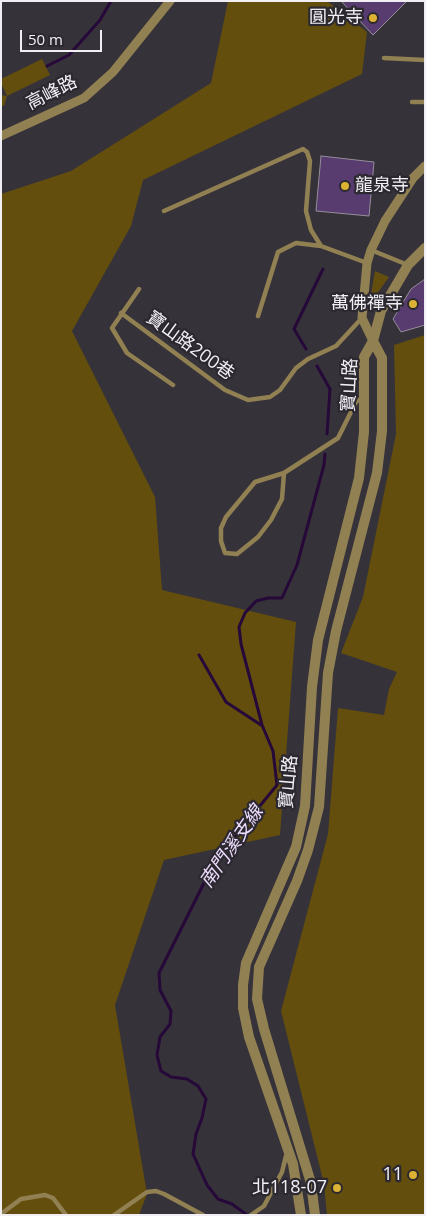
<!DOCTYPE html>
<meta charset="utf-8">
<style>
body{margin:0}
#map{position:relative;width:426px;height:1216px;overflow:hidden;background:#36323a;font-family:"Open Sans",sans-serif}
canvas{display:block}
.frame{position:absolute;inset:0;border:2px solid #f1eff4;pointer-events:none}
.scale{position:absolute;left:20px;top:30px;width:82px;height:22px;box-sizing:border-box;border:2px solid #f1eff4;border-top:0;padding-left:6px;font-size:15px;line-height:18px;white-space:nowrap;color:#f1eff4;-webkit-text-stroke:4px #2c2830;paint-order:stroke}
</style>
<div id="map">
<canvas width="426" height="1216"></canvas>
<div class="frame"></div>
<div class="scale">50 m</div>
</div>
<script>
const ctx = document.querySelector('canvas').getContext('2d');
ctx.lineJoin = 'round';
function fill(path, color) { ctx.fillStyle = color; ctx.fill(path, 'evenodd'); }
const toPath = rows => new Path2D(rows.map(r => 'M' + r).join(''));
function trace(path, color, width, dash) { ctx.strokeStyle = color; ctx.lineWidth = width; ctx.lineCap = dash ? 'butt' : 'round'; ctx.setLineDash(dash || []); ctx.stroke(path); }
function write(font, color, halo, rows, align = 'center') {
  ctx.font = font + ' "Open Sans","Noto Sans TC",sans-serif'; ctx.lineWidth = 4.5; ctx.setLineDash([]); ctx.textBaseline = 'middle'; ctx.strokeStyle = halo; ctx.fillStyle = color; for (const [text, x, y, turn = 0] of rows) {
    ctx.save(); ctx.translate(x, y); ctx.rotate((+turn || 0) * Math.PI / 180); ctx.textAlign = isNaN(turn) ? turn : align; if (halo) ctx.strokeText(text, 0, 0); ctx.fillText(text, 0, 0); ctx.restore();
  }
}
const green = toPath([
 [228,1,327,1,367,32,362,74,143,180,131,226,72,331,155,497,162,590,296,622,280,835,164,860,115,1005,147,1194,139,1215,1,1215,1,194,71,171,211,83],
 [42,59,50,75,7,96,4,106,1,105,1,95,7,96,1,83,1,79],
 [375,271,389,277,369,305],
 [425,335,425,1215,327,1215,324,1184,281,1011,328,834,338,708,384,715,389,689,397,672,341,653,363,597,396,434,394,345]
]);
const stream = toPath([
 [47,66,69,55,100,20,111,1],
 [306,349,294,329,323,269],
 [317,366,330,389,327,434],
 [199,655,226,702,261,725],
 [247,1215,232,1204,218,1199,207,1185,193,1154,196,1134,202,1118,206,1099,198,1086,187,1079,171,1077,161,1071,157,1055,160,1037,170,1024,171,1011,160,990,159,973,208,875,236,835,277,785,273,751,262,725,241,644,239,627,245,613,256,601,268,598,282,598,297,565,324,465,325,454]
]);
const building = toPath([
 [341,1,407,1,373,35,341,1],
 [321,156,374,162,369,216,316,211,321,156],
 [425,279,425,325,401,332,393,319,411,289,425,279]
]);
const service = toPath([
 [384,58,425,60],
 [412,102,425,102],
 [164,211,303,149,307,152,310,161,306,211,311,230,321,246],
 [371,250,408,265],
 [139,289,112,328,127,353,173,385],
 [121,313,225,390,248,400,270,397,280,390,296,368,308,359,336,346,362,318],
 [258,316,278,252,296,243,321,246,367,263],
 [284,473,282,499,271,520,258,537,237,554,225,553,221,541,221,528,226,517,255,482,284,473,338,438,356,402,363,397],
 [1,1214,21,1199,45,1195,53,1198,66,1215],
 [114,1215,147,1192,156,1191,164,1194,203,1215],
 [251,1215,264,1206,282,1172,287,1152]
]);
const minor = toPath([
 [1,136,84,98,113,72,170,1],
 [373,341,362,318,367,263,371,250,385,221,413,178,425,166]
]);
const tertiary = toPath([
 [301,1215,293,1164,249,1037,243,1008,243,985,246,963,296,847,305,806,312,687,318,640,359,478,364,432,364,357,373,341,381,311,408,265,425,248],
 [315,1215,311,1183,264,1029,257,999,259,967,297,881,308,850,319,807,328,673,336,631,377,473,382,431,382,358,373,341]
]);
const markers = [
 [373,18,5,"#dbb233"],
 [345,186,5,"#dbb233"],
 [413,304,5,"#dbb233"],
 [413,1175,5,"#dbb233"],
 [337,1188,5,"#dbb233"]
];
const poiNames = [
 ["圓光寺",363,18],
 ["龍泉寺",355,186,"left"],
 ["萬佛禪寺",403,304],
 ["11",403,1175],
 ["北118-07",327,1188]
];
const streetNames = [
 ["高峰路",52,93,-27],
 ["寶山路200巷",190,346,36],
 ["寶山路",350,385,-87],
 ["寶山路",289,782,-85]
];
const waterNames = [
 ["南門溪支線",232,847,-55]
];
fill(green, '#634e0d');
trace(stream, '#260839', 3);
fill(building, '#583b6f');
trace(building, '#948f99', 1);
trace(service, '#918051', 4.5);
trace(minor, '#918051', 9);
trace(tertiary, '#918051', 10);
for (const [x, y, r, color] of markers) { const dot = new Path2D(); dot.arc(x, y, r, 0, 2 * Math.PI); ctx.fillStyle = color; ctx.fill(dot); trace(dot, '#2c2830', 2); }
write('18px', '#f1eff4', '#2c2830', poiNames, 'right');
write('18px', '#f1eff4', '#2c2830', streetNames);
write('italic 19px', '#eddcfd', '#2c2830', waterNames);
</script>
